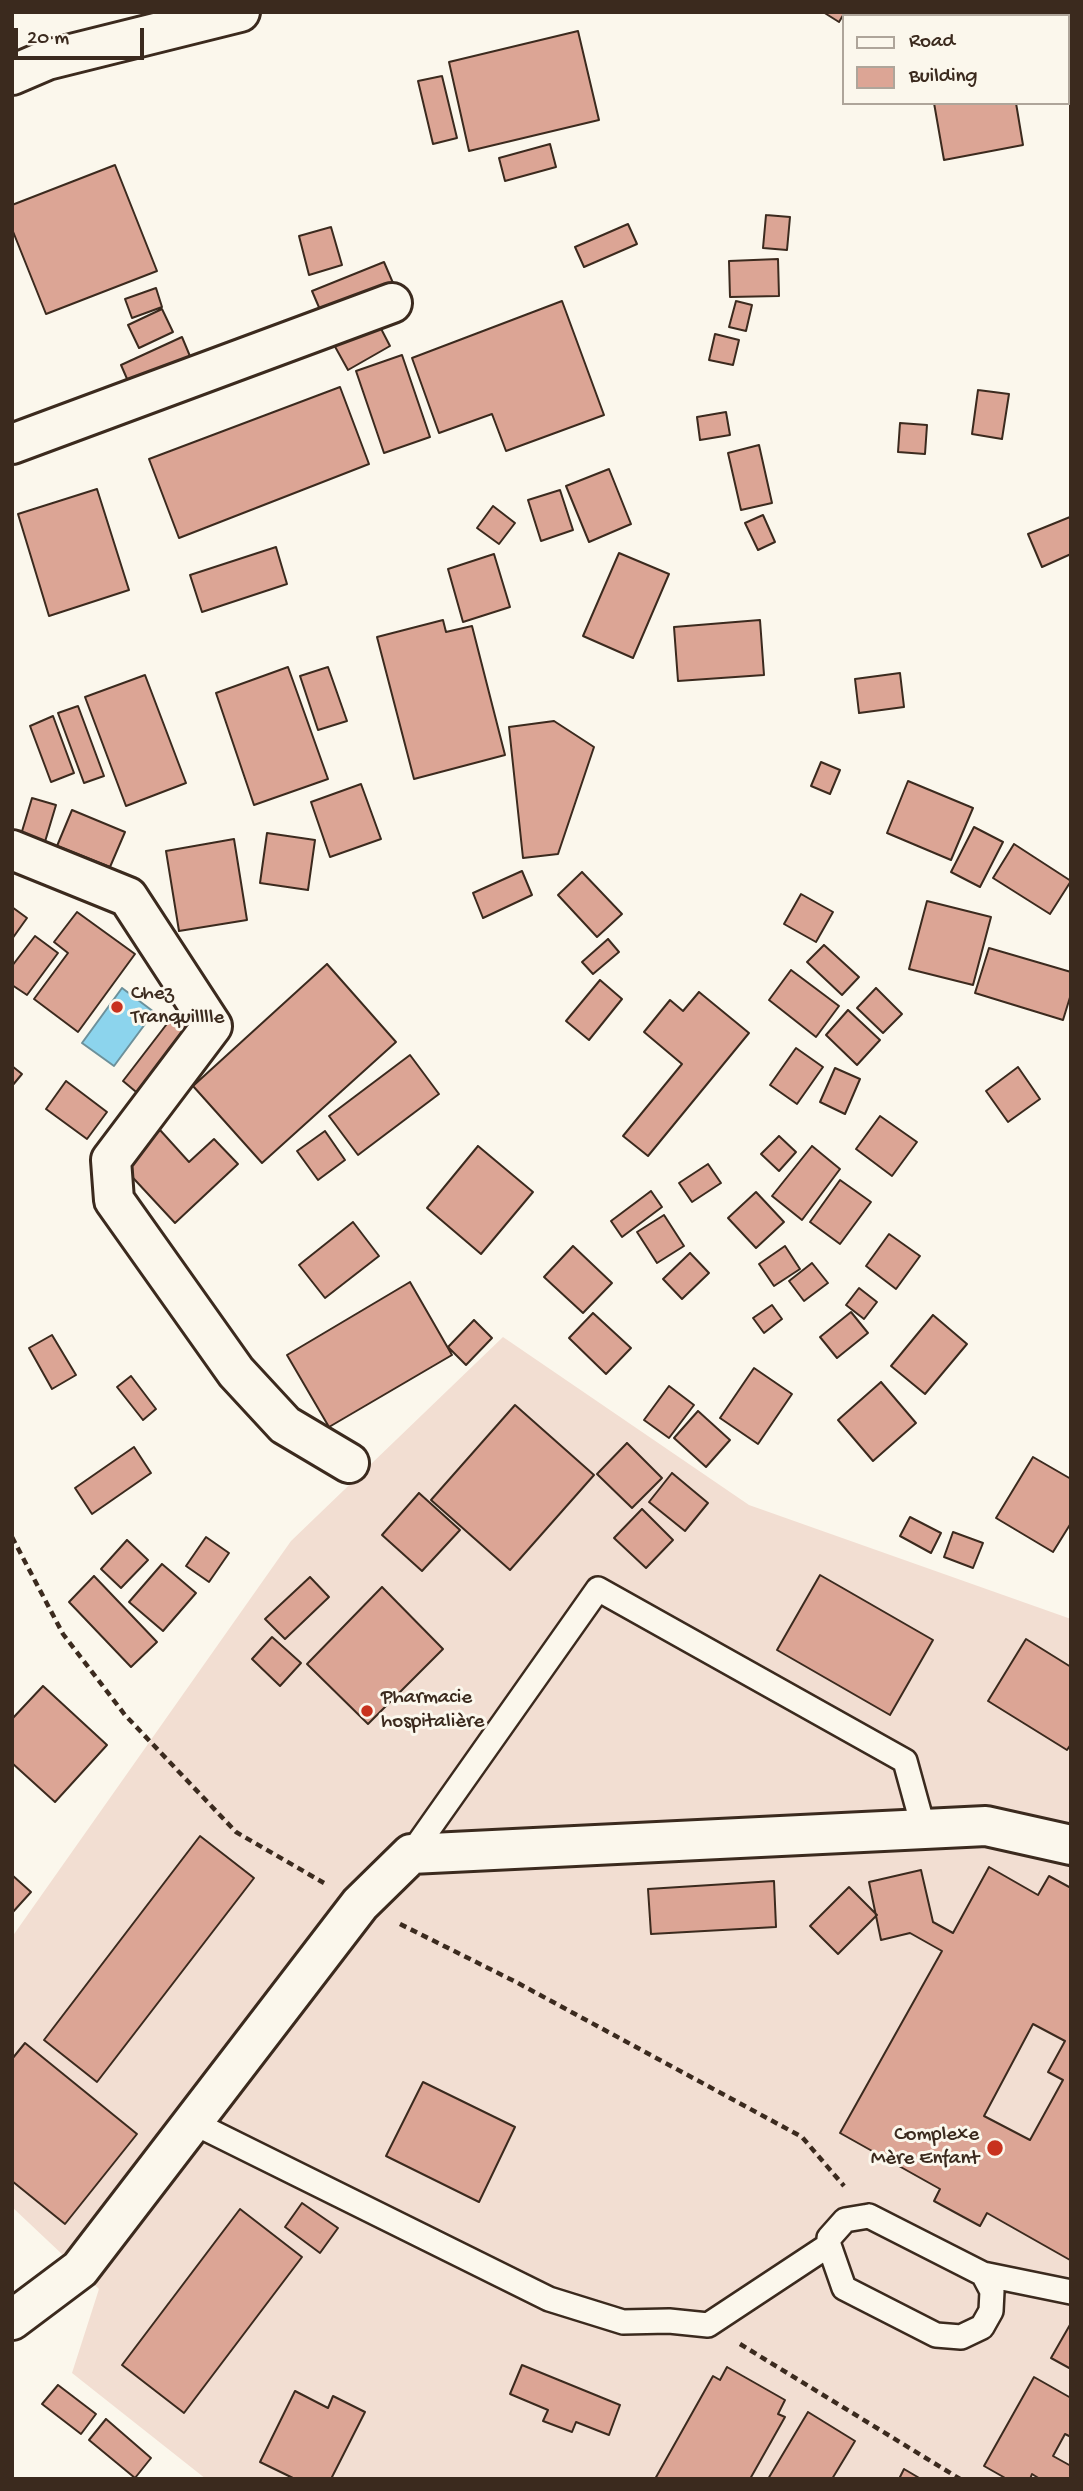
<!DOCTYPE html>
<meta charset="utf-8">
<style>
body{margin:0}
#map{position:relative;width:1083px;height:2491px;overflow:hidden;background:#fbf7ec;font-family:"Gochi Hand",sans-serif}
canvas{display:block}
.frame{position:absolute;inset:0;border:14px solid #3b2a1e;pointer-events:none}
.legend{position:absolute;left:842px;top:14px;width:228px;height:91px;box-sizing:border-box;background:#fbf7ec;border:2px solid #aea59a;margin:0;padding:9px 12px;list-style:none;font-size:21px;color:#3b2a1e}
.legend li{display:flex;align-items:center;gap:14px;height:35px}
.legend b{width:35px;border:2px solid #aea59a}
.scale{position:absolute;left:14px;top:28px;width:130px;height:32px;box-sizing:border-box;border:4px solid #3b2a1e;border-top:0;padding-left:9px;font-size:21px;line-height:24px;white-space:nowrap;color:#3b2a1e;-webkit-text-stroke:5px #fbf7ec;paint-order:stroke}
</style>
<div id="map">
<canvas width="1083" height="2491"></canvas>
<div class="frame"></div>
<ul class="legend">
<li><b style="height:9px;background:#fbf7ec"></b>Road</li>
<li><b style="height:19px;background:#dca595"></b>Building</li>
</ul>
<div class="scale">20 m</div>
</div>
<script>
const ctx = document.querySelector('canvas').getContext('2d');
ctx.lineJoin = 'round';
function fill(path, color) { ctx.fillStyle = color; ctx.fill(path, 'evenodd'); }
const toPath = rows => new Path2D(rows.map(r => 'M' + r).join(''));
function trace(path, color, width, dash) { ctx.strokeStyle = color; ctx.lineWidth = width; ctx.lineCap = dash ? 'butt' : 'round'; ctx.setLineDash(dash || []); ctx.stroke(path); }
function write(font, color, halo, rows, align = 'center') {
  ctx.font = font + ' "Gochi Hand",sans-serif'; ctx.lineWidth = 6; ctx.setLineDash([]); ctx.textBaseline = 'middle'; ctx.strokeStyle = halo; ctx.fillStyle = color; for (const [text, x, y, turn = 0] of rows) {
    ctx.save(); ctx.translate(x, y); ctx.rotate((+turn || 0) * Math.PI / 180); ctx.textAlign = isNaN(turn) ? turn : align; if (halo) ctx.strokeText(text, 0, 0); ctx.fillText(text, 0, 0); ctx.restore();
  }
}
const built = toPath([
 [503,1337,749,1505,1071,1619,1071,2479,206,2479,72,2373,99,2289,12,2207,12,1937,291,1541]
]);
const water = toPath([
 [122,988,154,1012,114,1066,82,1043,122,988]
]);
const building = toPath([
 [823,12,845,12,839,22,823,12],
 [578,31,599,120,469,151,449,62,578,31],
 [442,76,457,138,433,144,418,81,442,76],
 [934,103,1016,103,1023,145,944,160,934,103],
 [550,144,556,167,505,181,499,158,550,144],
 [115,165,157,271,46,314,12,229,12,205,115,165],
 [766,215,790,217,787,250,763,248,766,215],
 [628,224,637,244,584,267,575,247,628,224],
 [331,227,342,265,309,275,299,236,331,227],
 [778,259,779,296,730,297,729,261,778,259],
 [384,262,393,283,321,312,312,291,384,262],
 [156,288,162,307,132,318,125,299,156,288],
 [562,301,604,415,506,451,492,414,439,433,412,358,562,301],
 [736,301,752,305,746,331,729,327,736,301],
 [162,309,173,332,139,348,128,325,162,309],
 [376,319,390,346,348,370,333,343,376,319],
 [715,334,739,340,733,365,709,360,715,334],
 [182,337,192,361,131,388,121,365,182,337],
 [402,355,430,437,384,453,356,371,402,355],
 [340,387,369,464,179,538,149,459,340,387],
 [978,390,1009,394,1002,439,972,434,978,390],
 [726,412,730,435,700,440,697,417,726,412],
 [900,423,927,425,925,454,898,452,900,423],
 [759,445,772,503,741,510,728,453,759,445],
 [609,469,631,524,589,542,566,486,609,469],
 [97,489,129,590,49,616,18,514,97,489],
 [560,490,573,530,541,541,528,500,560,490],
 [493,506,515,523,499,544,477,528,493,506],
 [763,515,775,542,758,550,745,523,763,515],
 [1070,517,1071,554,1042,567,1028,534,1070,517],
 [276,547,287,584,202,612,190,575,276,547],
 [619,553,669,574,633,658,583,636,619,553],
 [494,554,510,607,463,622,448,569,494,554],
 [443,620,446,632,472,626,505,755,414,779,377,637,443,620],
 [760,620,764,675,678,681,674,627,760,620],
 [288,667,328,779,254,805,216,693,288,667],
 [328,667,347,721,318,730,300,676,328,667],
 [900,673,904,707,859,713,855,679,900,673],
 [145,675,186,783,126,806,85,697,145,675],
 [78,706,104,776,84,783,58,713,78,706],
 [53,716,74,773,51,782,30,726,53,716],
 [554,721,594,747,558,854,523,858,509,727,554,721],
 [821,762,840,770,830,794,811,786,821,762],
 [908,781,973,808,951,860,887,833,908,781],
 [361,784,381,839,330,857,311,802,361,784],
 [32,798,56,805,44,845,20,838,32,798],
 [72,810,125,832,110,867,57,846,72,810],
 [974,827,1003,842,980,887,951,872,974,827],
 [267,833,315,840,308,890,260,883,267,833],
 [234,839,247,920,179,931,166,851,234,839],
 [1014,844,1071,881,1050,914,993,878,1014,844],
 [522,871,532,895,483,918,473,893,522,871],
 [582,872,622,914,597,937,558,895,582,872],
 [801,894,833,912,816,942,784,924,801,894],
 [927,901,991,917,973,985,909,969,927,901],
 [12,907,27,918,12,939,12,907],
 [77,912,135,954,78,1032,34,999,68,953,54,942,77,912],
 [35,936,58,953,27,995,12,985,12,966,35,936],
 [608,939,619,952,593,974,582,962,608,939],
 [824,945,859,977,842,995,807,962,824,945],
 [989,948,1071,972,1071,994,1063,1020,975,993,989,948],
 [327,964,396,1042,262,1163,193,1086,327,964],
 [791,970,839,1006,816,1037,769,1000,791,970],
 [600,980,622,999,589,1040,566,1021,600,980],
 [876,988,902,1014,883,1033,857,1008,876,988],
 [699,992,749,1033,648,1156,623,1136,682,1064,644,1032,670,1000,683,1011,699,992],
 [848,1010,880,1040,857,1065,826,1035,848,1010],
 [173,1016,192,1030,141,1096,123,1081,173,1016],
 [796,1048,823,1067,797,1104,770,1085,796,1048],
 [410,1055,439,1094,358,1155,329,1116,410,1055],
 [12,1066,22,1074,12,1086,12,1066],
 [1018,1067,1040,1099,1008,1122,986,1091,1018,1067],
 [835,1068,860,1079,845,1114,820,1102,835,1068],
 [66,1081,107,1112,87,1139,46,1109,66,1081],
 [880,1116,917,1142,892,1176,856,1149,880,1116],
 [160,1130,189,1162,214,1139,238,1164,175,1223,122,1166,160,1130],
 [325,1131,345,1160,318,1180,297,1151,325,1131],
 [779,1136,796,1152,779,1171,761,1154,779,1136],
 [478,1146,533,1192,481,1254,427,1208,478,1146],
 [812,1146,840,1169,802,1220,772,1196,812,1146],
 [708,1164,721,1183,692,1202,679,1183,708,1164],
 [840,1180,871,1202,840,1244,810,1222,840,1180],
 [651,1191,662,1207,622,1237,611,1221,651,1191],
 [756,1192,784,1222,756,1248,728,1218,756,1192],
 [664,1215,684,1246,657,1263,637,1232,664,1215],
 [353,1222,379,1256,325,1298,299,1265,353,1222],
 [889,1234,920,1256,896,1289,866,1266,889,1234],
 [573,1246,612,1283,583,1313,544,1277,573,1246],
 [785,1246,800,1269,774,1286,759,1264,785,1246],
 [690,1253,709,1273,682,1299,663,1279,690,1253],
 [812,1263,828,1283,804,1301,789,1281,812,1263],
 [410,1282,452,1355,329,1427,287,1355,410,1282],
 [859,1288,877,1302,864,1319,846,1305,859,1288],
 [772,1305,782,1319,764,1333,753,1318,772,1305],
 [851,1312,868,1333,837,1358,820,1337,851,1312],
 [593,1313,631,1348,606,1374,569,1338,593,1313],
 [933,1315,967,1344,925,1394,891,1366,933,1315],
 [474,1320,492,1338,466,1365,448,1347,474,1320],
 [52,1335,76,1375,52,1389,29,1348,52,1335],
 [754,1368,792,1394,758,1444,720,1418,754,1368],
 [131,1376,156,1409,143,1420,117,1387,131,1376],
 [881,1382,916,1423,873,1461,838,1420,881,1382],
 [669,1386,694,1405,669,1438,644,1420,669,1386],
 [515,1405,594,1475,510,1570,431,1500,515,1405],
 [698,1411,730,1440,706,1467,674,1438,698,1411],
 [627,1443,662,1478,632,1508,597,1474,627,1443],
 [134,1447,151,1473,92,1514,75,1488,134,1447],
 [1033,1457,1071,1479,1071,1523,1053,1552,996,1518,1033,1457],
 [672,1473,708,1503,685,1531,649,1502,672,1473],
 [419,1493,460,1530,422,1571,382,1535,419,1493],
 [642,1509,673,1540,646,1568,614,1538,642,1509],
 [910,1517,941,1533,931,1553,900,1536,910,1517],
 [953,1532,983,1543,973,1568,944,1557,953,1532],
 [206,1537,229,1553,209,1582,186,1566,206,1537],
 [127,1540,148,1560,121,1588,101,1569,127,1540],
 [162,1564,196,1593,163,1631,129,1602,162,1564],
 [820,1575,933,1640,890,1715,777,1650,820,1575],
 [94,1576,157,1642,131,1667,69,1602,94,1576],
 [310,1577,329,1597,285,1639,265,1619,310,1577],
 [382,1587,443,1649,368,1724,307,1664,382,1587],
 [272,1637,301,1663,280,1686,252,1659,272,1637],
 [1026,1639,1071,1667,1071,1744,1067,1750,988,1701,1026,1639],
 [43,1686,107,1745,55,1802,12,1763,12,1719,43,1686],
 [200,1836,254,1878,97,2082,44,2040,200,1836],
 [989,1867,1038,1895,1049,1876,1071,1888,1070,2260,987,2213,980,2226,934,2201,940,2189,840,2133,942,1951,910,1933,881,1940,869,1882,921,1870,933,1922,953,1933,989,1867],
 [1033,2024,1065,2041,1048,2072,1063,2080,1030,2140,984,2116,1033,2024],
 [12,1875,31,1892,12,1913,12,1875],
 [774,1881,776,1927,651,1934,648,1889,774,1881],
 [849,1887,877,1915,838,1954,810,1926,849,1887],
 [25,2043,137,2134,65,2224,12,2181,12,2059,25,2043],
 [423,2082,515,2127,479,2202,386,2156,423,2082],
 [302,2203,338,2228,320,2253,285,2227,302,2203],
 [240,2209,302,2257,184,2413,122,2365,240,2209],
 [1071,2323,1071,2369,1051,2358,1071,2323],
 [522,2365,620,2405,609,2435,576,2422,572,2432,543,2421,548,2410,510,2394,522,2365],
 [727,2367,785,2400,778,2414,785,2417,750,2479,655,2479,713,2376,720,2380,727,2367],
 [1034,2377,1071,2398,1071,2437,1065,2434,1053,2456,1071,2466,1071,2479,1040,2479,1032,2474,1030,2479,1007,2479,984,2466,1034,2377],
 [58,2385,96,2414,81,2434,42,2404,58,2385],
 [295,2391,328,2408,333,2396,365,2412,331,2479,295,2479,260,2462,295,2391],
 [808,2412,855,2441,832,2479,768,2479,808,2412],
 [106,2419,151,2458,135,2478,89,2440,106,2419],
 [904,2469,921,2479,899,2479,904,2469]
]);
const path = toPath([
 [12,1537,63,1634,125,1715,236,1832,324,1883],
 [400,1924,516,1982,802,2137,844,2186],
 [740,2344,960,2479]
]);
const lane = toPath([
 [411,1854,598,1589,905,1761,924,1830],
 [194,2123,549,2299,623,2322,669,2321,708,2325,829,2245],
 [869,2216,983,2274,992,2291,991,2311,982,2327,961,2337,936,2335,844,2288,829,2245,829,2238,845,2220,869,2216],
 [983,2274,1071,2292]
]);
const street = toPath([
 [12,444,392,303],
 [12,850,128,897,212,1026,111,1160,114,1200,236,1372,285,1425,349,1463],
 [12,2320,80,2269,360,1904,411,1854,986,1826,1071,1845]
]);
const secondary = toPath([
 [12,75,47,60,240,12]
]);
const markers = [
 [117,1007,7,"#c8321e"],
 [367,1711,7,"#c8321e"],
 [995,2148,9,"#c8321e"]
];
const poiNames = [
 ["Chez",131,995],
 ["Tranquilllle",131,1019],
 ["Pharmacie",381,1699],
 ["hospitalière",381,1723],
 ["Complexe",979,2136,"right"],
 ["Mère Enfant",979,2160,"right"]
];
fill(built, '#f2ded2');
fill(water, '#8cd4ed');
trace(water, '#6c909a', 2);
fill(building, '#dca595');
trace(building, '#3b2a1e', 2);
trace(lane, '#3b2a1e', 28);
trace(street, '#3b2a1e', 44);
trace(secondary, '#3b2a1e', 44);
trace(path, '#3b2a1e', 4.5, [7, 5]);
trace(lane, '#fbf7ec', 23);
trace(street, '#fbf7ec', 38);
trace(secondary, '#fbf7ec', 38);
for (const [x, y, r, color] of markers) { const dot = new Path2D(); dot.arc(x, y, r, 0, 2 * Math.PI); ctx.fillStyle = color; ctx.fill(dot); trace(dot, '#fbf7ec', 2.5); }
write('21px', '#3b2a1e', '#fbf7ec', poiNames, 'left');
</script>
